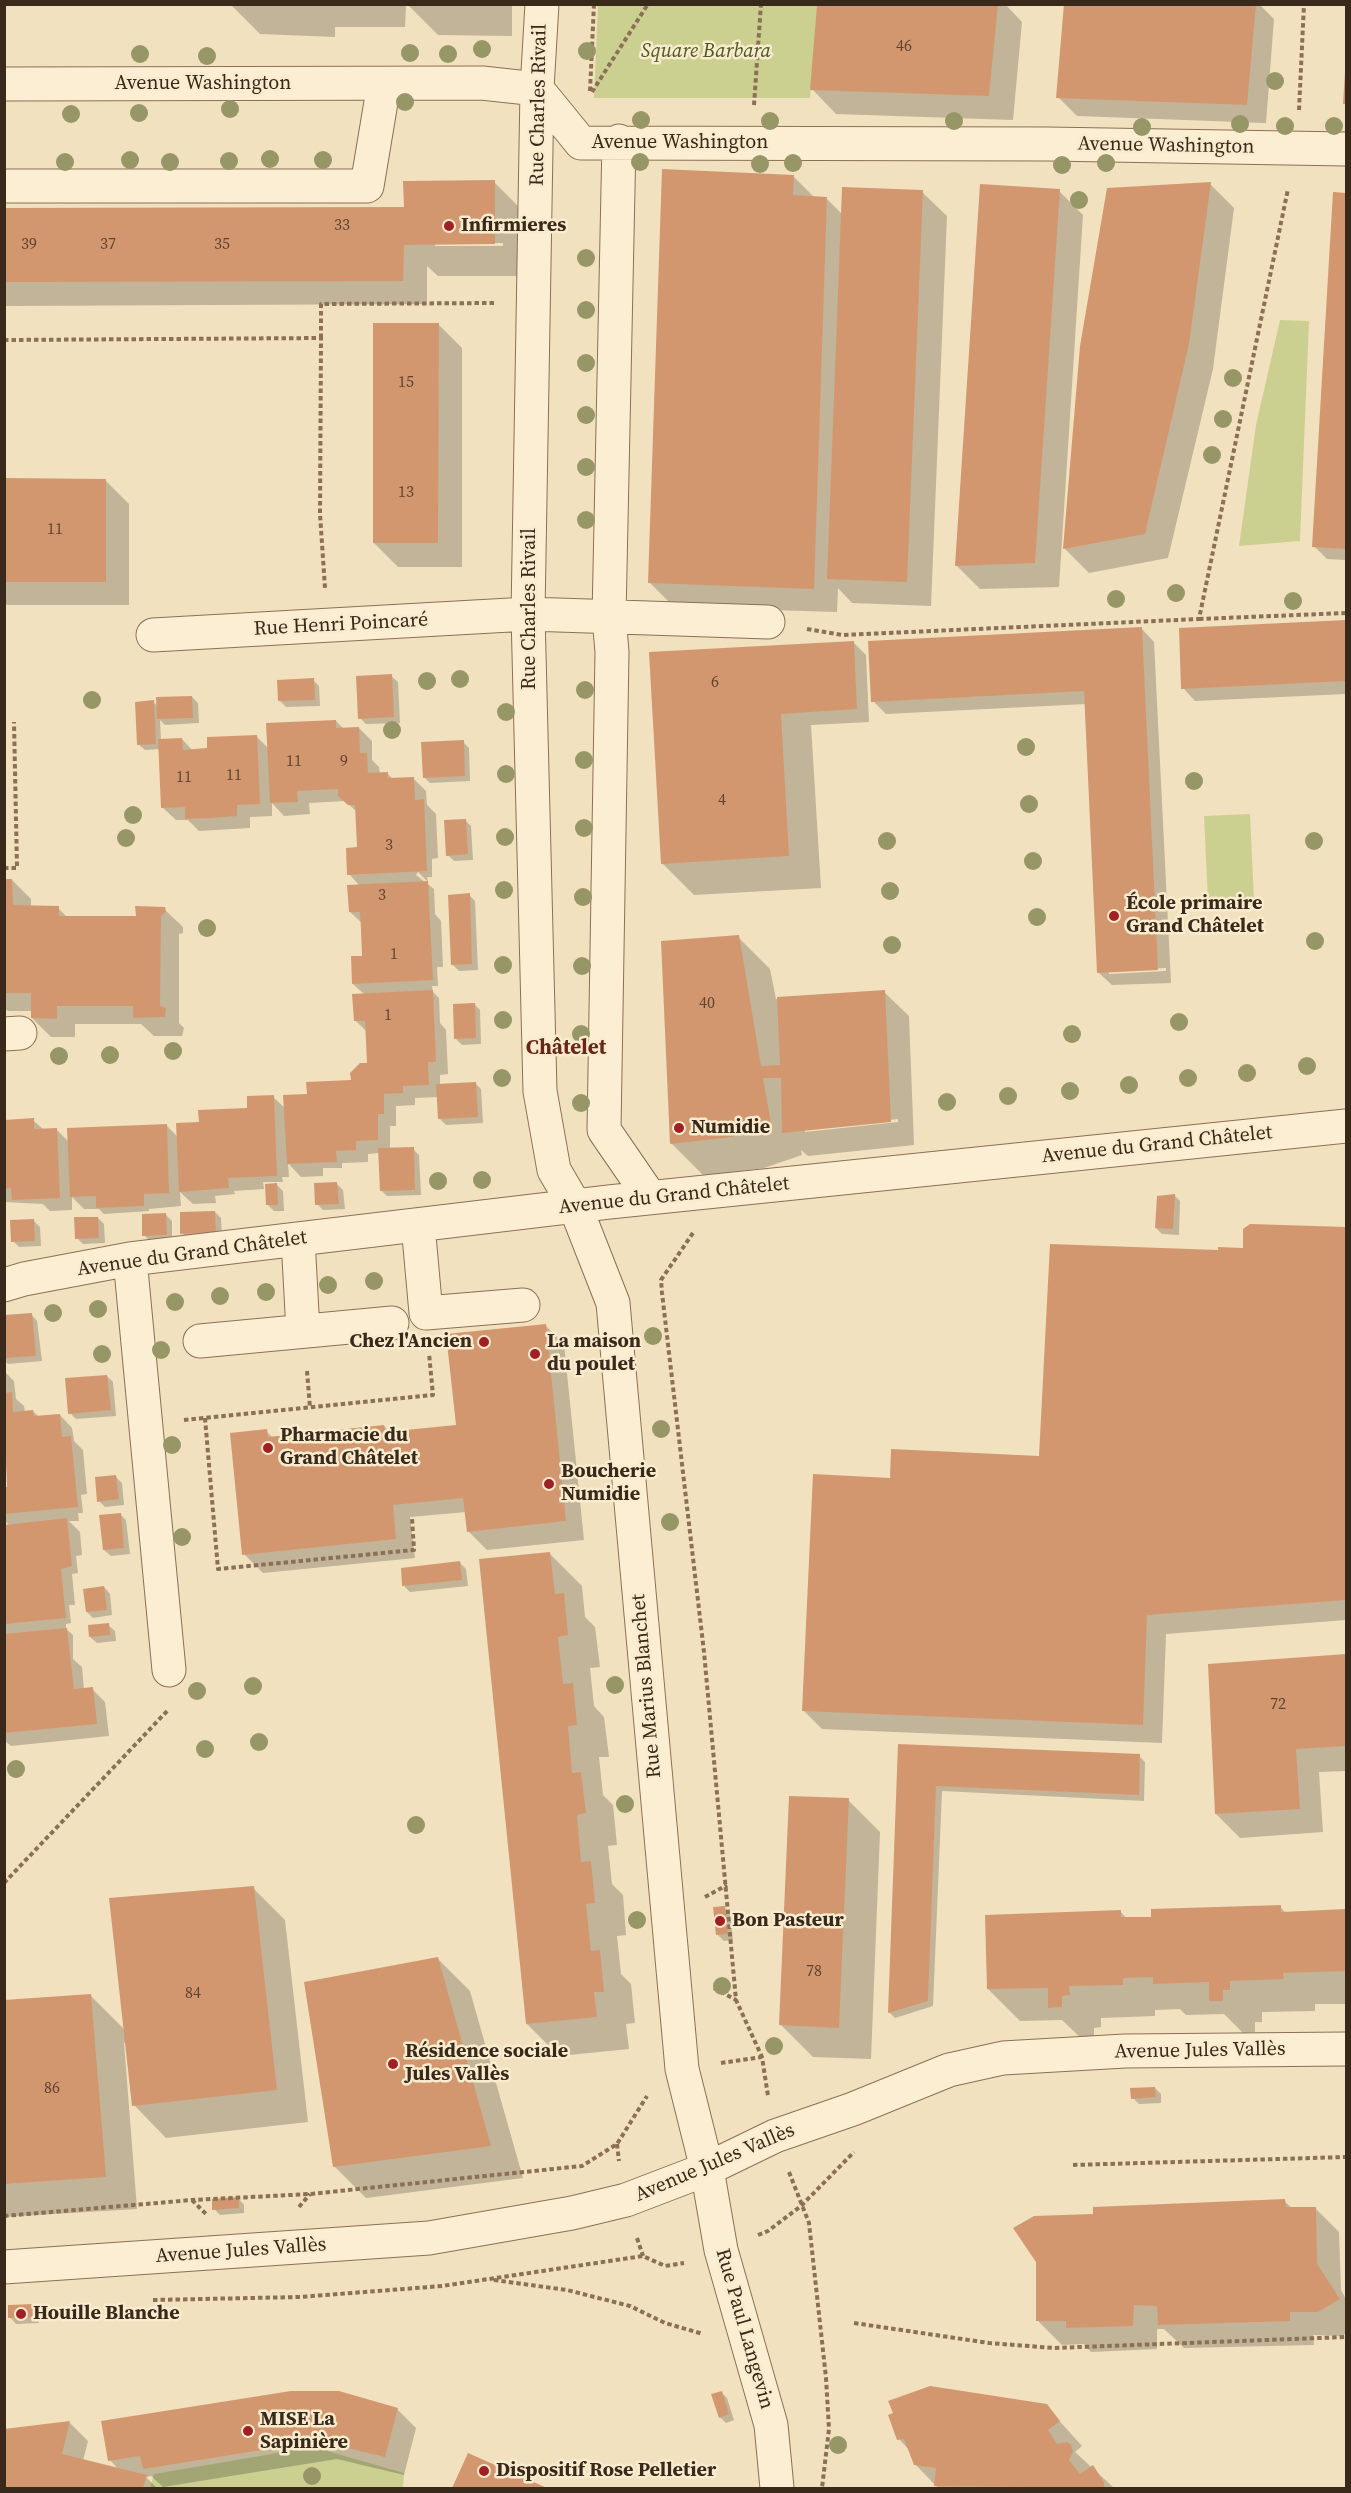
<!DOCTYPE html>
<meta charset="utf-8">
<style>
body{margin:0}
#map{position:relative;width:1351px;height:2493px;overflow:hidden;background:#f2e1be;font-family:"Source Serif 4",serif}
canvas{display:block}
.frame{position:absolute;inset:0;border:6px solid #39291b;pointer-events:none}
</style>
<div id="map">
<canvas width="1351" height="2493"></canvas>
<div class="frame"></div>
</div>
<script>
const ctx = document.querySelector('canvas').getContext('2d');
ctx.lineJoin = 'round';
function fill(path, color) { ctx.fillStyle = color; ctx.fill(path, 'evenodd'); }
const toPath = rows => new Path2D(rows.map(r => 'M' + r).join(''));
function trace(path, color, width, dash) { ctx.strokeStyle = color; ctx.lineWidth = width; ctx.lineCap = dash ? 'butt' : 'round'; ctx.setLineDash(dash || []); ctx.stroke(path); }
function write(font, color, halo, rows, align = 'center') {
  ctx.font = font + ' "Source Serif 4",serif'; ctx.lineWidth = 5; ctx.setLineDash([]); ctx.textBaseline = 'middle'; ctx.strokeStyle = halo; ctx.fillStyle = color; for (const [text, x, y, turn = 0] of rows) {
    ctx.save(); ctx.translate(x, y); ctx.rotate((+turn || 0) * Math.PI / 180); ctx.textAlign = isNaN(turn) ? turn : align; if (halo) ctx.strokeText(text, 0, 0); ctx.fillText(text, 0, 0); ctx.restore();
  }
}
const green = toPath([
 [598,5,817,5,810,98,594,98],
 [1280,320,1309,321,1300,541,1239,546,1256,425],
 [1250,814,1254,900,1208,902,1204,816],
 [313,2447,404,2473,403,2488,150,2488,154,2474]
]);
const shadow = toPath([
 [230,4,406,4,405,27,335,27,335,37,260,34],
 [407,4,512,4,512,36,438,35],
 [819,4,1005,4,1022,22,1013,120,836,114,812,89],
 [1065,4,1259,4,1274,19,1266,123,1077,116,1058,97],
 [793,176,815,198,826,198,843,215,922,192,947,216,931,606,852,603,838,588,837,612,674,607,650,583],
 [494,182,526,214,527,276,438,276,427,266,427,304,4,306,4,210,405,208],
 [435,243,503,243,503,246,435,246],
 [1210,184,1234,208,1213,369,1168,558,1089,573,1065,549],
 [1059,191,1083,215,1059,587,980,589,956,565],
 [1334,194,1346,194,1346,560,1327,559,1314,546],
 [438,324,462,348,462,567,398,567,374,543],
 [4,480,105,480,129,504,129,605,7,605,4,603],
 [1346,621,1346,694,1195,701,1183,688,1180,630],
 [1142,629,1154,642,1171,983,1112,985,1099,973,1086,704,886,714,873,701],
 [1166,968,1166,971,1109,974,1109,971],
 [854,643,866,655,869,722,811,725,821,888,694,895,662,863,650,654],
 [391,676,398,682,400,723,366,724,360,718],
 [313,680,319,686,320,706,286,707,280,701],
 [192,697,198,703,199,723,165,725,160,720,161,741,182,739,193,751,209,750,256,736,269,749,336,721,344,729,359,728,372,741,372,760,379,767,380,774,387,773,394,780,413,778,426,791,427,805,436,814,438,858,432,859,432,877,427,877,428,882,418,872,416,875,434,889,435,914,441,921,443,967,437,967,438,986,432,986,433,992,439,998,440,1023,446,1030,448,1074,440,1075,440,1085,475,1083,481,1089,483,1123,446,1125,440,1119,439,1097,415,1098,415,1105,396,1106,396,1126,390,1126,390,1149,413,1149,419,1155,421,1195,387,1196,381,1190,379,1153,368,1154,368,1162,342,1163,342,1168,323,1168,323,1176,301,1177,288,1163,289,1177,282,1177,283,1182,263,1182,264,1189,234,1191,235,1194,215,1196,216,1203,193,1204,180,1192,181,1206,149,1209,149,1211,104,1214,99,1209,84,1209,72,1197,72,1210,50,1211,43,1204,4,1202,4,1121,33,1120,44,1130,57,1130,69,1142,166,1125,178,1137,201,1123,249,1110,273,1097,286,1109,308,1096,353,1082,369,1064,367,1032,355,1020,365,995,353,984,363,957,362,923,350,912,360,886,349,874,358,849,357,812,345,801,309,803,310,814,284,816,272,803,272,816,250,817,250,828,199,831,188,820,176,820,163,808,160,749,145,750,138,744,153,702,158,706],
 [463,742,469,748,470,781,430,783,424,777],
 [465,820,471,826,473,860,454,861,448,855],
 [4,880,12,880,31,899,31,907,58,908,68,918,137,918,164,909,183,927,183,933,179,934,179,1023,184,1028,182,1036,154,1036,141,1024,75,1024,75,1037,51,1037,32,1018,32,1011,8,1011,4,1008],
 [469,895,475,901,478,970,459,971,453,965],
 [738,937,770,969,776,999,884,992,909,1016,914,1145,808,1156,801,1150,802,1155,764,1168,704,1176,672,1144],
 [898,1119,898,1122,805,1132,805,1129],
 [474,1004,480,1010,481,1044,462,1045,456,1039],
 [276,1184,283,1191,284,1211,274,1211,268,1205],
 [337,1184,343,1190,345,1209,323,1210,317,1204],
 [1174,1195,1180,1201,1179,1235,1162,1234,1156,1228],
 [215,1212,221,1218,222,1238,188,1239,182,1233],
 [166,1215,172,1221,172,1240,150,1241,144,1235],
 [98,1218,104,1224,105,1243,83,1244,77,1238],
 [34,1221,40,1227,41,1246,19,1247,13,1241],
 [1250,1225,1346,1229,1346,1620,1166,1634,1162,1743,822,1729,803,1710,891,1479,1040,1457,1220,1252,1244,1250],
 [31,1314,37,1321,42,1361,8,1364,4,1360,4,1317],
 [545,1325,564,1344,584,1540,487,1550,468,1531,466,1512,410,1517,415,1558,263,1573,244,1554,266,1431,273,1438,384,1426,391,1433,457,1426],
 [4,1371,14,1381,16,1399,24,1406,25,1412,33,1411,39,1417,60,1415,72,1428,74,1441,83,1450,87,1494,81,1495,83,1513,78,1513,79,1521,69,1521,80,1532,82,1555,76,1556,78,1573,72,1574,75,1605,69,1605,71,1623,66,1624,66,1629,73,1635,73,1659,82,1667,84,1690,92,1689,105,1702,109,1736,11,1746,4,1740,4,1526,10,1526,4,1520,4,1489,9,1489,4,1451],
 [107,1376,113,1382,116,1416,76,1419,70,1413],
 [116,1477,122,1483,124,1505,105,1507,99,1501],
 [120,1514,126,1520,130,1554,111,1556,104,1550],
 [550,1554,582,1586,585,1617,595,1627,600,1667,590,1668,594,1706,604,1717,609,1757,599,1757,603,1795,613,1805,617,1845,608,1846,612,1884,623,1895,626,1935,617,1936,621,1974,631,1984,635,2023,626,2024,629,2049,559,2056,527,2024],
 [460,1563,466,1569,468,1586,410,1592,404,1586],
 [104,1587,110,1594,112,1615,93,1618,87,1612],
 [108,1625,115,1631,116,1641,97,1643,90,1637],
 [1346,1656,1346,1771,1319,1772,1323,1832,1240,1838,1216,1814,1210,1666],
 [900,1746,1139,1756,1145,1762,1144,1801,942,1791,933,2006,895,2018,889,2012],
 [848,1800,880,1832,871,2059,813,2057,781,2025],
 [253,1888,285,1920,308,2122,166,2138,134,2105,127,2042,124,2043,137,2209,4,2217,4,2002,91,1996,126,2031],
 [1280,1907,1287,1914,1346,1910,1346,2004,1315,2004,1315,2011,1262,2012,1262,2022,1255,2022,1255,2032,1243,2033,1224,2014,1186,2015,1180,2009,1155,2010,1155,2016,1101,2018,1101,2027,1094,2028,1094,2038,1082,2039,1062,2020,1020,2021,988,1989,1120,1911,1127,1919,1152,1918],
 [724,1908,730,1914,733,1940,724,1941,718,1935],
 [438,1959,470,1991,523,2178,366,2198,334,2166],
 [1155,2088,1161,2094,1161,2103,1139,2104,1133,2098],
 [238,2198,244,2205,244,2213,220,2215,214,2209],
 [1284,2201,1292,2208,1315,2208,1339,2232,1341,2290,1346,2299,1346,2333,1342,2336,1313,2335,1314,2345,1184,2348,1164,2329,1157,2329,1157,2349,1091,2352,1084,2344,1062,2345,1038,2321,1095,2215],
 [33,2305,39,2312,39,2323,16,2324,10,2317],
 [721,2392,727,2398,734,2420,726,2423,720,2417],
 [1046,2406,1082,2446,1075,2452,1114,2488,938,2488,915,2464,909,2450,899,2439],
 [397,2409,416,2428,404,2475,337,2459,163,2487,151,2476,146,2477,157,2488,4,2488,4,2431,70,2423,88,2441,83,2461,119,2470,110,2460],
 [469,2455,544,2488,454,2488]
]);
const building = toPath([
 [817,4,998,4,989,96,810,90],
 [1064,4,1256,4,1247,105,1056,98],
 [1345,72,1346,72,1346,104,1343,104],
 [662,169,794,175,793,195,827,197,814,589,648,583],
 [495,180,495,244,404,245,403,281,4,282,4,208,404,207,403,181],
 [1211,182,1189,344,1145,534,1063,549,1080,346,1107,188],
 [980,184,1060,189,1035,563,955,566],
 [842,187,923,190,907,582,827,579],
 [1333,192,1346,193,1346,549,1312,547],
 [373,323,439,323,438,543,373,543],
 [4,478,106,479,106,582,4,582],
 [1346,620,1346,681,1181,689,1179,628],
 [1142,627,1158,970,1097,973,1084,691,871,702,868,641],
 [854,641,857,709,781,714,789,856,661,864,649,652],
 [392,674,394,717,358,719,356,676],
 [314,678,315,700,278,701,277,680],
 [192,696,193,718,157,719,156,697],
 [154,700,156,744,137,745,135,702],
 [336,720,336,728,359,727,360,753,367,753,368,773,388,772,388,778,414,777,415,800,424,799,427,871,347,875,346,848,357,847,355,805,348,805,338,796,338,789,297,791,298,802,270,803,266,723],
 [257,735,260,804,237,805,237,816,211,818,185,819,185,807,161,808,158,739,182,738,183,750,207,748,207,737],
 [464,740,465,776,423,778,421,742],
 [466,819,468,854,446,856,444,820],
 [4,879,12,879,13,905,59,906,59,916,136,916,135,906,165,907,166,912,161,916,160,1006,166,1008,165,1017,133,1018,133,1006,57,1006,57,1019,31,1018,31,993,4,993],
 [428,881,433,980,352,984,351,956,362,956,361,930,360,912,349,912,347,885],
 [470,893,472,964,451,965,448,895],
 [739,935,761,1066,780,1065,777,997,885,990,891,1122,782,1133,781,1078,763,1078,771,1123,732,1137,670,1144,661,941],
 [433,990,436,1062,428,1062,429,1085,403,1086,403,1093,384,1094,384,1114,378,1114,378,1140,356,1141,356,1150,336,1151,337,1162,287,1164,283,1095,307,1094,306,1082,351,1080,350,1073,360,1063,367,1063,365,1021,354,1021,352,994],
 [475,1003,476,1038,454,1039,453,1004],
 [476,1082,478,1117,438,1119,436,1084],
 [274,1095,277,1176,228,1178,229,1188,179,1192,176,1123,199,1122,198,1110,247,1108,247,1096],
 [34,1118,34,1129,57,1128,60,1198,12,1200,11,1188,4,1189,4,1120],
 [167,1124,169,1193,144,1194,144,1206,96,1208,96,1196,70,1197,67,1128],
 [414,1147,415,1190,380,1191,378,1148],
 [337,1182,339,1204,315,1205,314,1183],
 [277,1183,278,1205,266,1205,265,1184],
 [1175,1194,1173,1229,1155,1228,1157,1196],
 [215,1211,216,1232,180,1234,180,1212],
 [166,1213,167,1235,142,1236,142,1214],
 [74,1217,98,1217,99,1238,75,1239],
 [34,1219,35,1241,11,1242,10,1220],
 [1250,1224,1346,1227,1346,1600,1147,1615,1143,1725,802,1711,813,1474,890,1478,891,1449,1039,1456,1050,1244,1218,1250,1218,1247,1243,1248,1243,1229],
 [32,1313,36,1356,4,1358,4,1315],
 [546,1324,566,1521,467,1532,463,1498,393,1505,396,1539,242,1555,230,1433,267,1429,268,1437,384,1425,385,1432,456,1425,446,1334],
 [107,1375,111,1410,68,1414,65,1378],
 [12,1392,13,1412,33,1410,34,1416,60,1414,62,1437,71,1436,78,1507,4,1514,4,1487,7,1487,4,1393],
 [116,1475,119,1499,97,1502,95,1477],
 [121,1513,124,1548,103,1550,99,1515],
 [67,1518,72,1566,61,1569,66,1618,4,1624,4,1525],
 [550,1552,555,1594,564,1593,568,1635,558,1637,563,1684,573,1683,577,1725,568,1726,572,1773,581,1772,586,1813,577,1815,581,1862,591,1861,595,1903,586,1904,591,1951,600,1950,604,1992,594,1992,597,2017,526,2024,479,1559],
 [460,1561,462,1580,402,1586,401,1568],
 [104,1586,107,1610,86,1612,83,1589],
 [109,1623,110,1635,89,1637,88,1625],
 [67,1628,74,1689,93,1687,97,1724,4,1733,4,1634],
 [1346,1654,1346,1746,1296,1749,1300,1809,1215,1814,1208,1664],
 [898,1744,1140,1754,1139,1795,936,1786,928,2001,888,2013],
 [789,1796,849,1798,839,2028,779,2025],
 [254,1886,277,2090,132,2106,109,1898],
 [1281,1905,1281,1912,1346,1909,1346,1971,1283,1973,1284,1979,1230,1981,1230,1990,1223,1990,1223,2001,1209,2001,1209,1982,1153,1984,1153,1977,1123,1978,1123,1985,1069,1986,1070,1995,1062,1996,1062,2007,1048,2008,1048,1988,987,1989,985,1915,1121,1910,1121,1917,1151,1917,1151,1909],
 [725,1906,728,1934,716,1935,713,1907],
 [438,1957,491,2146,333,2167,304,1982],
 [91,1994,106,2177,4,2184,4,2000],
 [1155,2087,1156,2097,1131,2099,1130,2088],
 [239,2197,239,2208,212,2210,212,2199],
 [1285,2199,1286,2207,1316,2207,1317,2264,1340,2299,1318,2312,1290,2312,1290,2321,1158,2325,1157,2306,1134,2305,1133,2326,1066,2328,1066,2321,1036,2321,1036,2262,1013,2228,1034,2216,1093,2214,1093,2207],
 [33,2304,34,2317,8,2318,8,2305],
 [930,2386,1047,2404,1060,2421,1048,2430,1057,2444,1067,2442,1071,2445,1073,2452,1069,2460,1080,2474,1093,2465,1104,2482,1104,2488,934,2486,936,2468,914,2465,904,2439,897,2440,888,2415,893,2413,888,2401],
 [291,2391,339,2391,398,2408,385,2457,318,2441,143,2469,140,2456,108,2461,101,2421],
 [722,2391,729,2414,719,2418,711,2394],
 [70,2421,62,2454,147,2475,143,2488,4,2487,4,2429],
 [468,2453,547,2488,452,2488]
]);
const path = toPath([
 [590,91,594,4],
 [592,92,648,4],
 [754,105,761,4],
 [1299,110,1304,4],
 [321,338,321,304,495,303],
 [4,340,321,338,320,514,325,588],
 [1199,619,1346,613],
 [807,629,843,635,1199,619,1288,189],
 [4,868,17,868,14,722],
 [693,1233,661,1280,662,1293,704,1652,736,2000,762,2057,768,2096],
 [307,1371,310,1408],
 [205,1418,218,1569,414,1550,412,1518],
 [184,1420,433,1395,429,1353],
 [4,1883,169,1709],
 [705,1897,727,1885],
 [714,1988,736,2000],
 [721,2063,762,2057],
 [617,2144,619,2161],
 [1073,2165,1346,2157],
 [789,2172,809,2223,826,2378,829,2429,822,2488],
 [192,2200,206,2214],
 [299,2207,310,2194],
 [4,2216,192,2200,310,2194,582,2166,617,2144,647,2096],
 [758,2235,768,2231,801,2206,854,2152],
 [637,2238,643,2256],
 [494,2280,567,2290,630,2306,665,2323,703,2334],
 [153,2300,300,2297,442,2286,643,2256,665,2266,684,2263],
 [854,2323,989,2343,1054,2348,1346,2337]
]);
const minor = toPath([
 [542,4,537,89,528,614,540,1091,554,1170,575,1206,613,1303,682,2069,707,2169,721,2250,771,2425,777,2488],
 [4,84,482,83,537,89,581,143,1048,144,1346,149],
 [619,141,609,617,612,652,604,1130,650,1197],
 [4,186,367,186,384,84],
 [153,635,528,614,768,622],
 [4,1034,20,1033],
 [418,1225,426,1313,523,1305],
 [298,1239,303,1331],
 [130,1259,169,1670],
 [4,1285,24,1279,130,1259,609,1202,1346,1126],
 [200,1341,392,1323],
 [4,2267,429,2238,572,2213,626,2200,707,2169,775,2136,853,2109,949,2070,1003,2058,1125,2051,1346,2049]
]);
const trees = [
 [482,49],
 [587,51],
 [410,53],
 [140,54],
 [448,54],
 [207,56],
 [1275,81],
 [405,102],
 [230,109],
 [139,113],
 [71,114],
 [641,120],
 [770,121],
 [954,121],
 [1240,124],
 [1285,126],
 [1334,126],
 [1142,127],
 [270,159],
 [130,160],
 [323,160],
 [229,161],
 [65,162],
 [170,162],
 [640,162],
 [793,163],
 [1106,163],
 [760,164],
 [1062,165],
 [1079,200],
 [586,258],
 [586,310],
 [586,363],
 [1233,378],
 [586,415],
 [1223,419],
 [1212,455],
 [586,467],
 [586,520],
 [1176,593],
 [1116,599],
 [1293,601],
 [460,679],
 [427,681],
 [585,690],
 [92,700],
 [506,712],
 [392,730],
 [1026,747],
 [584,760],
 [506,774],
 [1194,781],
 [1029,804],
 [133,815],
 [584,828],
 [505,837],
 [126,838],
 [887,841],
 [1314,841],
 [1033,861],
 [504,890],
 [890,891],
 [583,897],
 [1037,917],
 [207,928],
 [1315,941],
 [892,945],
 [503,965],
 [582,966],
 [503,1020],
 [1179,1022],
 [581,1034],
 [1072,1034],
 [173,1051],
 [110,1055],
 [59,1056],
 [1307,1066],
 [1247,1073],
 [502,1078],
 [1188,1078],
 [1129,1085],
 [1070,1091],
 [1008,1096],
 [947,1102],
 [581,1103],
 [482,1180],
 [438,1181],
 [374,1281],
 [328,1285],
 [266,1292],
 [220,1296],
 [175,1302],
 [98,1309],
 [53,1313],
 [653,1336],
 [161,1350],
 [102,1354],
 [661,1429],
 [172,1445],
 [670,1522],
 [182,1537],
 [615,1685],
 [253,1686],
 [197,1691],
 [259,1742],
 [205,1749],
 [16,1769],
 [625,1804],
 [416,1825],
 [637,1920],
 [722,1986],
 [774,2046],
 [838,2445],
 [312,2476]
];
const markers = [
 [449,226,6,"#a02024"],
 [1114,916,6,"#a02024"],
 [679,1128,6,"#a02024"],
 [484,1342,6,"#a02024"],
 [535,1354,6,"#a02024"],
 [268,1448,6,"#a02024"],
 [549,1484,6,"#a02024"],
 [720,1921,6,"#a02024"],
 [393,2064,6,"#a02024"],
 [21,2314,6,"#a02024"],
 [248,2431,6,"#a02024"],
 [484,2471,6,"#a02024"]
];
const numberNames = [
 ["46",904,47],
 ["33",342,226],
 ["39",29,245],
 ["37",108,245],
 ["35",222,245],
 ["15",406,383],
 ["13",406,493],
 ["11",55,530],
 ["6",715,683],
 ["11",294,762],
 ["9",344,762],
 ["11",234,776],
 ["11",184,778],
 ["4",722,801],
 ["3",389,846],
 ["3",382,896],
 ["1",394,955],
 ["40",707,1004],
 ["1",388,1016],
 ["72",1278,1705],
 ["78",814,1972],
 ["84",193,1994],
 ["86",52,2089]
];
const parkNames = [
 ["Square Barbara",706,52]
];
const streetNames = [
 ["Avenue Washington",203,84],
 ["Rue Charles Rivail",539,105,-89],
 ["Avenue Washington",680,143],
 ["Avenue Washington",1166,146,1],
 ["Rue Charles Rivail",530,609,-90],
 ["Rue Henri Poincaré",341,625,-3],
 ["Avenue du Grand Châtelet",1157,1145,-6],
 ["Avenue du Grand Châtelet",674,1196,-6],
 ["Avenue du Grand Châtelet",192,1254,-8],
 ["Rue Marius Blanchet",647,1686,-95],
 ["Avenue Jules Vallès",1200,2051,-1],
 ["Avenue Jules Vallès",715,2163,-23],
 ["Avenue Jules Vallès",241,2251,-4],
 ["Rue Paul Langevin",744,2329,74]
];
const poiNames = [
 ["Infirmieres",461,226],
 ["École primaire",1126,904],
 ["Grand Châtelet",1126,927],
 ["Numidie",691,1128],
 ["Chez l'Ancien",472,1342,"right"],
 ["La maison",547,1342],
 ["du poulet",547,1365],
 ["Pharmacie du",280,1436],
 ["Grand Châtelet",280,1459],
 ["Boucherie",561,1472],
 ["Numidie",561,1495],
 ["Bon Pasteur",732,1921],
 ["Résidence sociale",405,2052],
 ["Jules Vallès",405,2075],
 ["Houille Blanche",33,2314],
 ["MISE La",260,2420],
 ["Sapinière",260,2443],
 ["Dispositif Rose Pelletier",496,2471]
];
const neighbourhoodNames = [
 ["Châtelet",566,1049]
];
fill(green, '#cbd091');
fill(shadow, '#0003');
fill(building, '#d39770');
trace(minor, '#8b7055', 35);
trace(path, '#8b7055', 4, [4.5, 3]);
trace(minor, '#fceed2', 33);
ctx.fillStyle = '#969667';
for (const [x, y] of trees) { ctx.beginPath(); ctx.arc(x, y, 9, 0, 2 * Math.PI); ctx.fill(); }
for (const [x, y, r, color] of markers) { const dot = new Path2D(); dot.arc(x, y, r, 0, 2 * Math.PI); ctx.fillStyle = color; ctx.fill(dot); trace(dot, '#f8ebce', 2); }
write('16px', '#604430', null, numberNames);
write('italic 20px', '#4b5820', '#f8ebce', parkNames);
write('20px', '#39291b', '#f8ebce', streetNames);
write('bold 20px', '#39291b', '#f8ebce', poiNames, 'left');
write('bold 21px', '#6a2617', '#f8ebce', neighbourhoodNames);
</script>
